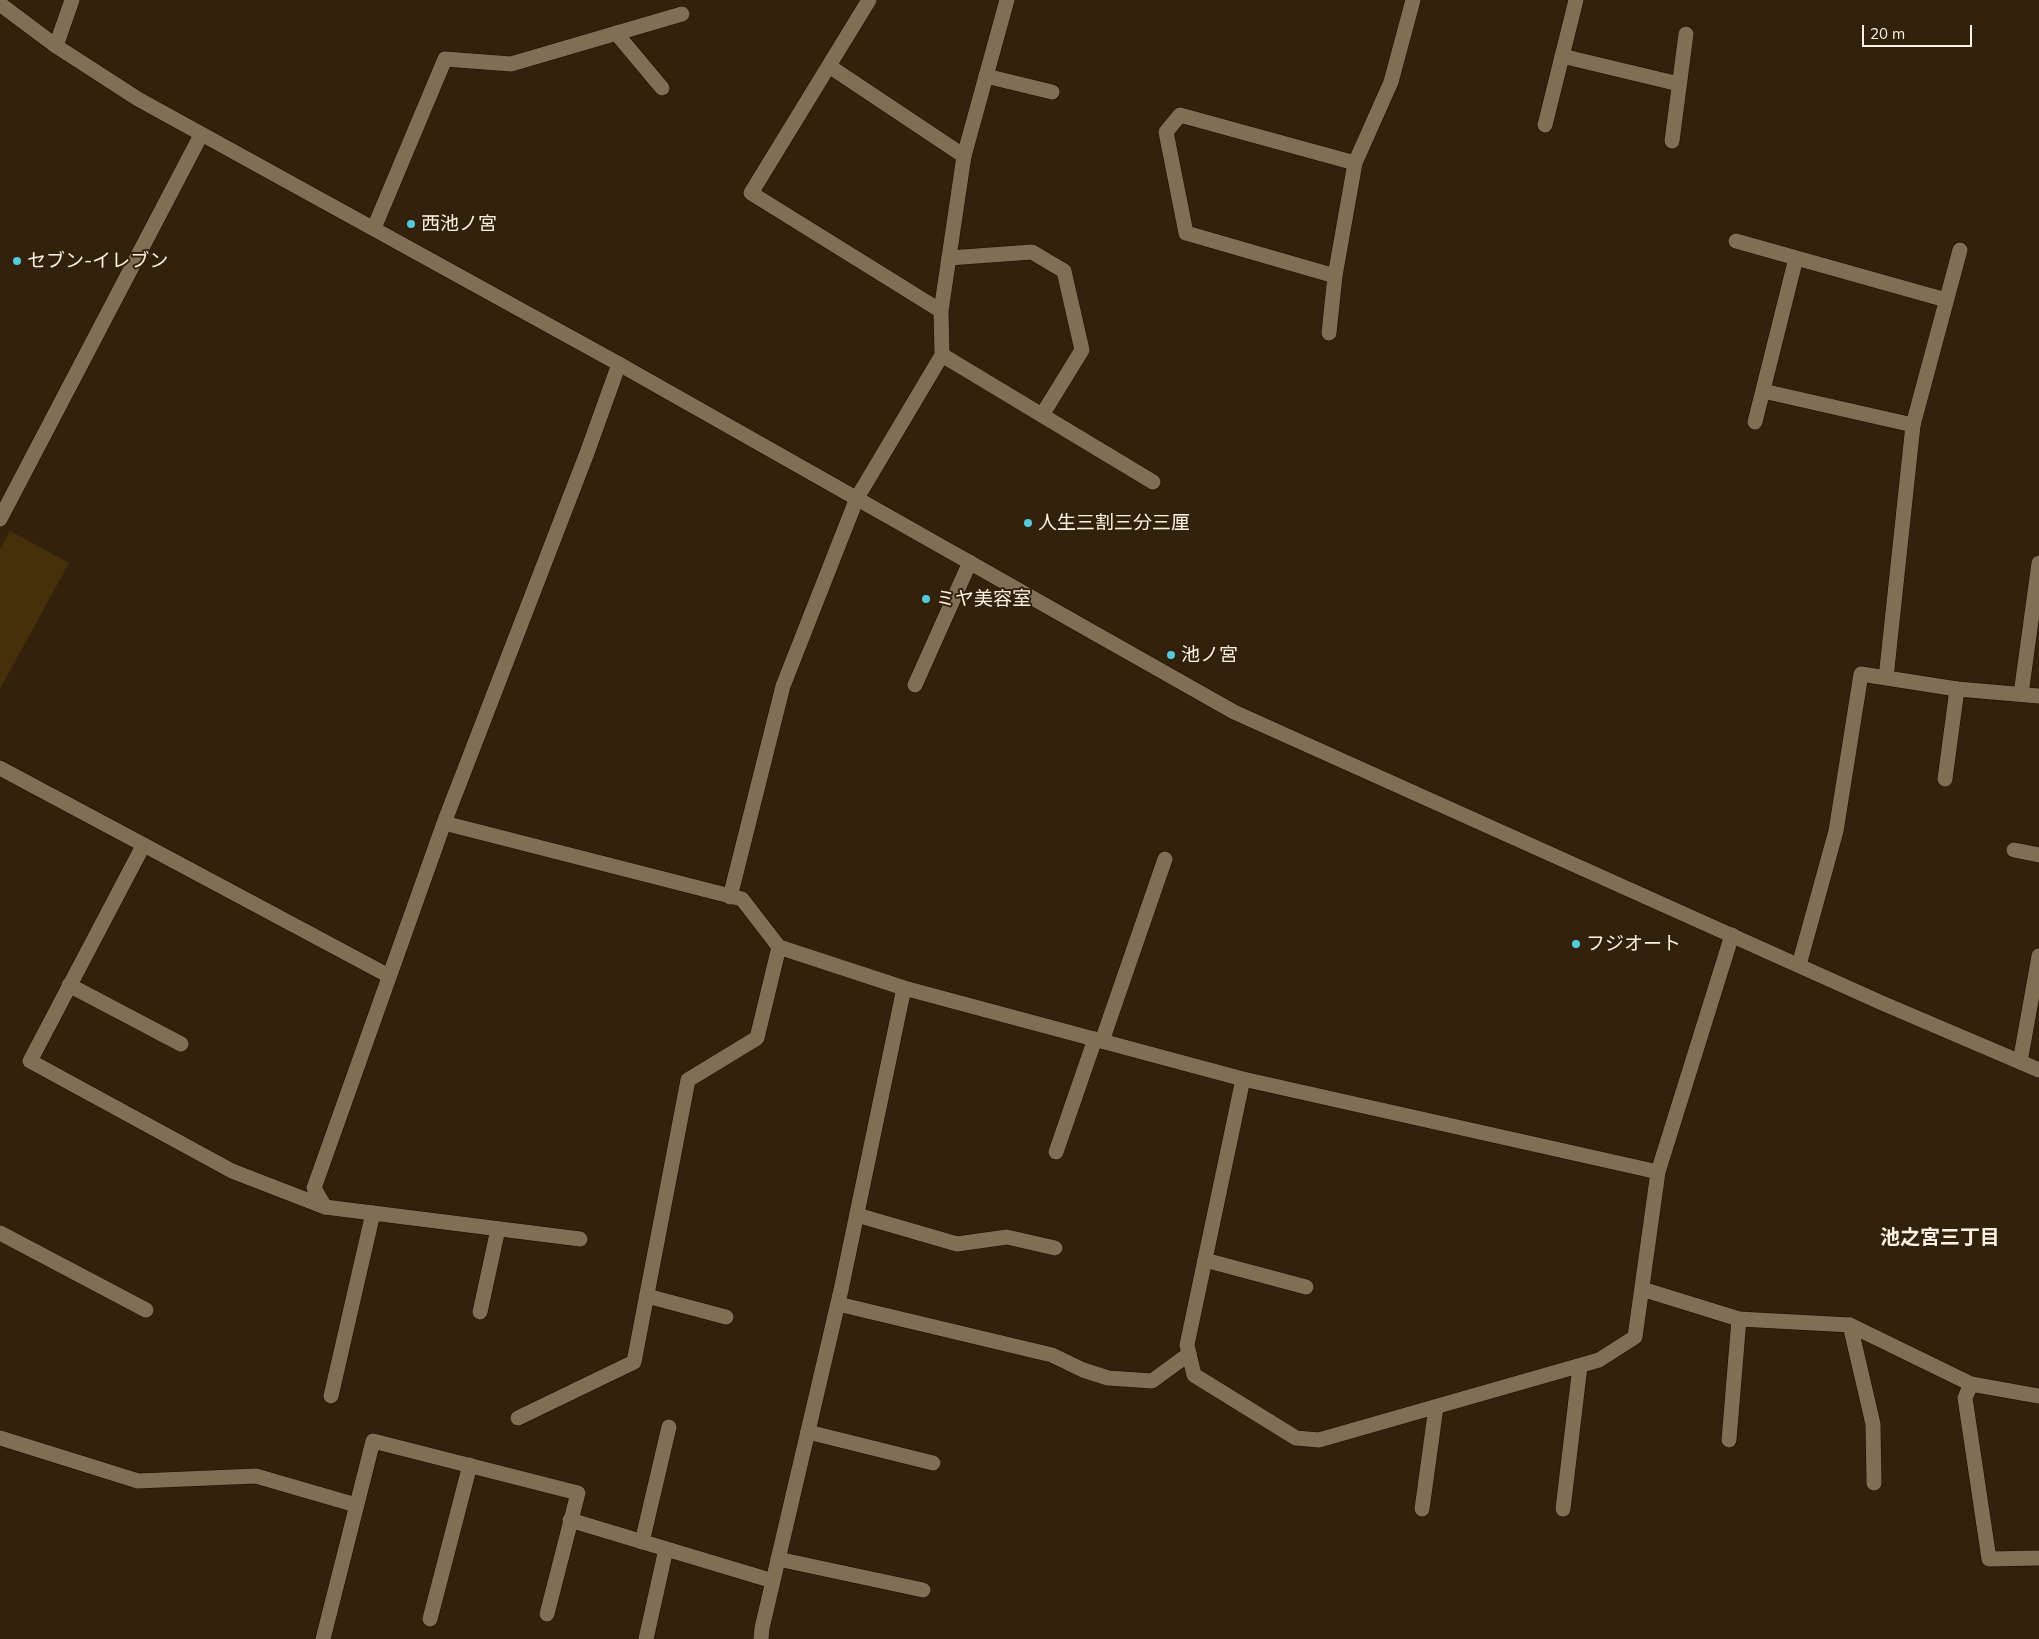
<!DOCTYPE html>
<meta charset="utf-8">
<style>
body{margin:0}
#map{position:relative;width:2039px;height:1639px;overflow:hidden;background:#32220b;font-family:Mulish,sans-serif}
canvas{display:block}
.scale{position:absolute;left:1862px;top:25px;width:110px;height:22px;box-sizing:border-box;border:2px solid #fdf2e4;border-top:0;padding-left:6px;font-size:15px;line-height:18px;white-space:nowrap;color:#fdf2e4;-webkit-text-stroke:4px #32220b;paint-order:stroke}
</style>
<div id="map">
<canvas width="2039" height="1639"></canvas>
<div class="scale">20 m</div>
</div>
<script>
const ctx = document.querySelector('canvas').getContext('2d');
ctx.lineJoin = 'round';
function fill(path, color) { ctx.fillStyle = color; ctx.fill(path, 'evenodd'); }
const toPath = rows => new Path2D(rows.map(r => 'M' + r).join(''));
function trace(path, color, width, dash) { ctx.strokeStyle = color; ctx.lineWidth = width; ctx.lineCap = dash ? 'butt' : 'round'; ctx.setLineDash(dash || []); ctx.stroke(path); }
function write(font, color, halo, rows, align = 'center') {
  ctx.font = font + ' Mulish,"Noto Sans JP",sans-serif'; ctx.lineWidth = 4; ctx.setLineDash([]); ctx.textBaseline = 'middle'; ctx.strokeStyle = halo; ctx.fillStyle = color; for (const [text, x, y, turn = 0] of rows) {
    ctx.save(); ctx.translate(x, y); ctx.rotate((+turn || 0) * Math.PI / 180); ctx.textAlign = isNaN(turn) ? turn : align; if (halo) ctx.strokeText(text, 0, 0); ctx.fillText(text, 0, 0); ctx.restore();
  }
}
const green = toPath([
 [10,531,69,563,0,689,0,549]
]);
const lane = toPath([
 [616,33,662,88],
 [1562,56,1679,84],
 [829,66,964,156],
 [986,76,1052,92],
 [1672,141,1686,34],
 [1736,241,1946,300],
 [949,258,1032,252,1064,271,1082,350,1042,415],
 [1763,391,1913,425],
 [1755,422,1796,258],
 [915,685,970,562],
 [1945,779,1957,689],
 [143,846,30,1061,232,1171,325,1207],
 [2014,850,2039,855],
 [730,897,783,686,857,498],
 [69,985,181,1044],
 [1102,1041,1165,859],
 [2020,1062,2039,956],
 [1056,1152,1095,1039],
 [857,1215,957,1244,1007,1237,1055,1248],
 [1205,1260,1306,1287],
 [647,1296,726,1317],
 [838,1304,1052,1355,1083,1370,1108,1378,1152,1381,1189,1354],
 [480,1312,498,1229],
 [1850,1325,1873,1424,1874,1483],
 [331,1396,373,1213],
 [808,1432,933,1463],
 [0,1438,138,1481,256,1476,356,1505],
 [1729,1440,1739,1319],
 [1422,1509,1436,1407],
 [1563,1509,1580,1366],
 [642,1542,669,1427],
 [778,1559,923,1590],
 [430,1619,470,1465],
 [646,1639,666,1549]
]);
const street = toPath([
 [869,0,751,193,941,311],
 [56,46,72,0],
 [1545,125,1576,0],
 [374,228,445,59,511,64,682,14],
 [1335,276,1186,233,1166,132,1180,115,1355,163],
 [1329,333,1335,276,1355,163,1391,82,1413,0],
 [942,355,1153,482],
 [857,498,942,355,941,311,964,156,1007,0],
 [0,519,201,135],
 [1886,678,1913,425,1960,250],
 [2021,694,2039,563],
 [0,768,389,976],
 [444,823,742,899,779,947,904,988,1243,1079,1658,1172],
 [1799,965,1836,831,1861,674,1957,689,2039,696],
 [1243,1079,1187,1345,1194,1375,1296,1438,1319,1440,1599,1360,1635,1337,1658,1172,1732,935],
 [0,1233,146,1310],
 [580,1239,325,1207,314,1188,444,823,587,453,619,364],
 [1642,1289,1739,1319,1850,1325,1971,1384,2039,1396],
 [1971,1384,1965,1398,1989,1559,2039,1558],
 [518,1418,634,1362,688,1080,757,1038,779,947],
 [570,1520,773,1581],
 [323,1639,373,1441,578,1493,547,1614],
 [761,1639,762,1628,841,1290,904,988]
]);
const secondary = toPath([
 [0,4,56,46,138,99,619,364,1234,712,1882,1003,2039,1070]
]);
const markers = [
 [411,224,5,"#55cadf"],
 [17,261,5,"#55cadf"],
 [1028,523,5,"#55cadf"],
 [926,599,5,"#55cadf"],
 [1171,655,5,"#55cadf"],
 [1576,944,5,"#55cadf"]
];
const poiNames = [
 ["西池ノ宮",421,224],
 ["セブン-イレブン",27,261],
 ["人生三割三分三厘",1038,523],
 ["ミヤ美容室",936,599],
 ["池ノ宮",1181,655],
 ["フジオート",1586,944]
];
const neighbourhoodNames = [
 ["池之宮三丁目",1940,1238]
];
fill(green, '#46300b');
trace(lane, '#190b00', 16);
trace(street, '#190b00', 16);
trace(secondary, '#190b00', 16);
trace(lane, '#816f55', 15);
trace(street, '#816f55', 15);
trace(secondary, '#816f55', 15);
for (const [x, y, r, color] of markers) { const dot = new Path2D(); dot.arc(x, y, r, 0, 2 * Math.PI); ctx.fillStyle = color; ctx.fill(dot); trace(dot, '#32220b', 2); }
write('19px', '#fdf2e4', '#32220b', poiNames, 'left');
write('bold 20px', '#fdf2e4', '#32220b', neighbourhoodNames);
</script>
